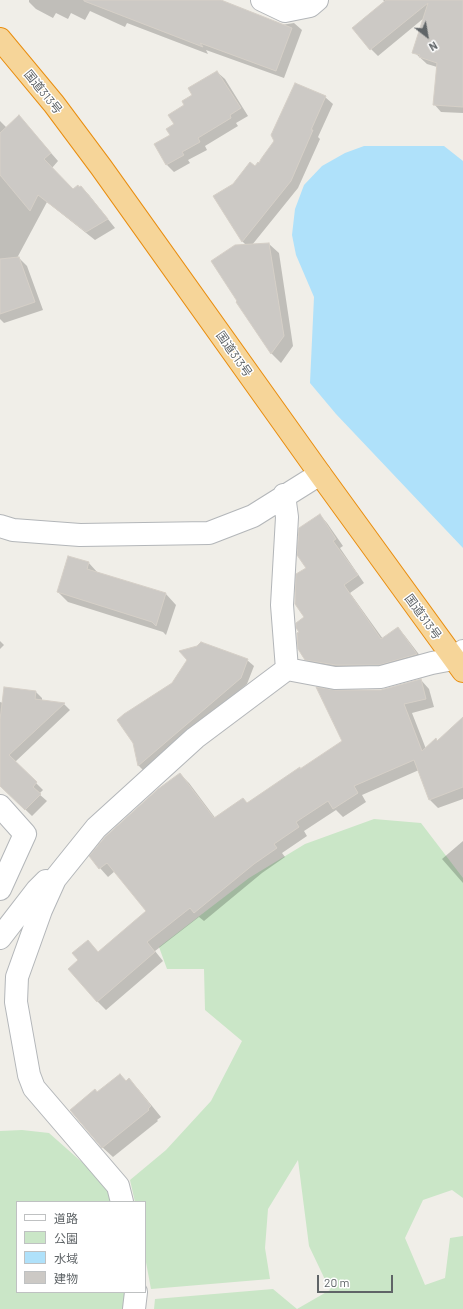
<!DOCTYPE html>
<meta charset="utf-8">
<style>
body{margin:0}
#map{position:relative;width:463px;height:1309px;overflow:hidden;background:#f0eee8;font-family:Barlow,"Noto Sans JP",sans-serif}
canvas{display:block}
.legend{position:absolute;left:16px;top:1201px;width:130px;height:92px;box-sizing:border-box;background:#fff;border:1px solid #bfc1c2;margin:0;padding:5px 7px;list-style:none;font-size:12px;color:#5f6467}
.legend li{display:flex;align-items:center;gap:8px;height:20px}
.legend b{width:20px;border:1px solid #bfc1c2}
.north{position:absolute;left:407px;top:16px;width:40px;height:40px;-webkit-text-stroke:3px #fff;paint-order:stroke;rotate:149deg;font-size:11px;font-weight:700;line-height:16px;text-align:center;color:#5f6467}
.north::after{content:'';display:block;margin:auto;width:14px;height:18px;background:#5f6467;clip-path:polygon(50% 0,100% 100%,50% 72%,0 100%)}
.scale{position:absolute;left:317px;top:1275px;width:76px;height:18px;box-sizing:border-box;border:2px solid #5f6467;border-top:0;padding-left:5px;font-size:12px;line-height:14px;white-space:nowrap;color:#5f6467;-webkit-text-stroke:3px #fff;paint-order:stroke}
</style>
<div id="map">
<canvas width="463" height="1309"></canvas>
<ul class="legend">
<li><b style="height:5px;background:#fff"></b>道路</li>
<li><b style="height:11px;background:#cae6c7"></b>公園</li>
<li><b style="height:11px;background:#afe1fa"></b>水域</li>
<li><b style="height:11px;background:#ccc9c5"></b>建物</li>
</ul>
<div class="north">N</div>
<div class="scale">20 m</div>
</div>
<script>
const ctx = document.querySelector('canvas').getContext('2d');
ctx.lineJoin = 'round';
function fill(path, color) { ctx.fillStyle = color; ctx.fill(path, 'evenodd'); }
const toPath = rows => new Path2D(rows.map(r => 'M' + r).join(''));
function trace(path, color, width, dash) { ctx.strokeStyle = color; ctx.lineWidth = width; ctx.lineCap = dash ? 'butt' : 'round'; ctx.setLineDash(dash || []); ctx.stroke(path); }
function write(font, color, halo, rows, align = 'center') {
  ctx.font = font + ' Barlow,"Noto Sans JP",sans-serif'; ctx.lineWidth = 3; ctx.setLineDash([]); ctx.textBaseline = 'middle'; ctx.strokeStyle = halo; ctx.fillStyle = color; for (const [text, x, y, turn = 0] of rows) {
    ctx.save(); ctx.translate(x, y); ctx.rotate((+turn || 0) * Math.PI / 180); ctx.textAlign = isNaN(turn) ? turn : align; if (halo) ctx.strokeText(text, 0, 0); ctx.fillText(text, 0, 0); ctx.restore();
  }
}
const green = toPath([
 [374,819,421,823,463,878,463,1198,452,1190,423,1200,405,1238,425,1285,445,1278,450,1238,463,1236,463,1309,297,1309,330,1290,309,1246,298,1160,268,1209,265,1248,270,1279,151,1289,145,1257,145,1202,135,1202,130,1180,166,1150,211,1101,242,1041,205,1010,204,969,167,969,159,947,249,878,305,844],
 [22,1130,49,1133,110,1187,113,1202,17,1202,17,1292,125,1292,126,1309,0,1309,0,1131],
 [273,1289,297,1309,154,1309,155,1299]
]);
const water = toPath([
 [364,146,444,146,463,161,463,548,336,414,310,383,314,297,296,255,292,235,295,209,304,185,322,166,345,153]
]);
const shadow = toPath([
 [29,0,199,0,281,25,294,23,302,30,284,78,206,50,208,54,127,23,125,27,90,11,85,20,71,13,68,19,56,13,53,18,36,9,29,2],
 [383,0,463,0,463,113,441,112,434,104,437,67,427,64,414,52,424,18,378,56,371,49,385,2],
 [217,72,225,79,248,116,236,123,238,126,205,146,207,150,188,160,190,163,174,172,167,165,155,144,171,135,186,105,193,95],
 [325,97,333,104,318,137,320,139,298,188,252,245,269,244,279,253,293,346,281,363,272,354,237,302,246,245,242,241,234,185,259,165],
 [19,116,58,161,52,168,73,190,81,187,89,195,115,228,95,240,47,202,17,258,19,258,27,266,43,310,4,323,0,319,0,121,7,128],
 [320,515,327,523,343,546,340,548,364,583,350,593,383,639,398,628,405,636,424,661,387,672,314,667,306,659,300,632,305,617,307,568],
 [88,562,98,573,166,594,176,605,166,635,163,632,68,602,58,592],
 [0,641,4,645,0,649],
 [247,660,254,666,247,684,145,772,139,766,134,742,173,684],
 [421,680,429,689,434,707,412,713,426,749,436,739,438,741,463,718,463,799,438,808,430,800,419,770,362,795,366,802,343,817,336,810,304,831,307,836,282,853,285,857,262,873,204,921,199,917,155,951,163,961,106,1010,97,1001,80,960,88,941,99,953,147,911,115,871,108,877,100,868,180,774,189,783,216,819,243,799,247,803,344,742,335,692,381,690],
 [36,692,42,698,42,701,64,704,70,710,15,762,43,790,39,794,47,801,32,816,0,785,0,702,3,703],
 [463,841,463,883,442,859],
 [129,1080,139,1090,161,1117,157,1120,158,1121,113,1157,102,1147,98,1093]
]);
const building = toPath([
 [84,0,221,0,292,28,276,71,200,43,203,47,84,1,84,0],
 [386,0,463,0,463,107,433,105,437,63,419,57,420,55,412,53,428,3,370,50,352,28,386,0],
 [217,71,241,108,230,115,231,118,198,138,200,142,182,152,184,155,166,165,154,144,170,135,166,129,174,124,168,115,184,105,182,101,192,95,188,88,217,71],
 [295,83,326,96,311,130,313,130,291,181,242,242,213,196,233,184,250,162,255,166,258,162,259,163,261,159,274,141,271,135,295,83],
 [19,115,51,153,44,159,73,189,78,185,79,187,81,186,108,219,86,232,38,195,30,211,0,175,0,133,19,115],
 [269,243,284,336,271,354,236,302,237,301,211,261,235,245,269,243],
 [19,257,35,302,0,314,0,259,19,257],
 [320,514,336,539,333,541,358,575,344,585,381,639,398,627,417,654,379,665,336,665,305,660,298,649,297,633,299,632,296,628,296,623,304,617,295,604,296,574,306,568,297,555,299,528,320,514],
 [68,556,89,562,87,569,166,593,156,626,152,622,57,592,68,556],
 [201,642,248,659,241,678,138,766,133,743,117,720,124,714,172,683,187,660,179,651,197,646,201,642],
 [421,679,426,699,404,704,422,751,436,738,437,741,463,717,463,787,429,800,414,760,354,786,358,793,333,809,328,801,296,822,299,827,274,844,277,848,254,864,194,913,190,908,147,942,155,952,97,1002,68,969,78,960,72,953,88,940,98,952,146,911,107,863,99,869,89,856,105,837,158,789,180,773,214,818,243,798,247,803,300,767,300,769,342,741,316,687,335,690,381,690,421,679],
 [4,687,36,691,35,699,65,703,9,755,37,782,33,787,41,794,25,810,0,786,0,720,4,687],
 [120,1074,126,1081,129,1078,151,1106,148,1109,149,1110,102,1148,70,1110,95,1089,97,1092,120,1074]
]);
const minor = toPath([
 [262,0,285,11,310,6,317,0],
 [284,495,287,517,282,605,287,669],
 [0,526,13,530,80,535,209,533,253,516,320,474],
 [0,806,25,834,0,889],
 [0,938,37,890,46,881],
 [122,1202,118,1186,34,1088,29,1075,16,1002,17,977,41,910,55,879,96,828,195,738,287,669,335,678,381,677,432,663,453,659,463,651],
 [134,1309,136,1292]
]);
const highway = toPath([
 [0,39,54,104,101,167,320,474,463,671]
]);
const streetNames = [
 ["国道313号",43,92,51],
 ["国道313号",234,354,55],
 ["国道313号",423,617,54]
];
fill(green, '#cae6c7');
fill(water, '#afe1fa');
fill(shadow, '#0003');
fill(building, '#ccc9c5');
trace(building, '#d5cfc7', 1);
trace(minor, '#b3b6b9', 24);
trace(highway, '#e98e10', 24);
trace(minor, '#fff', 22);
trace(highway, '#f6d599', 22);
write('12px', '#5f6467', '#fff', streetNames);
</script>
